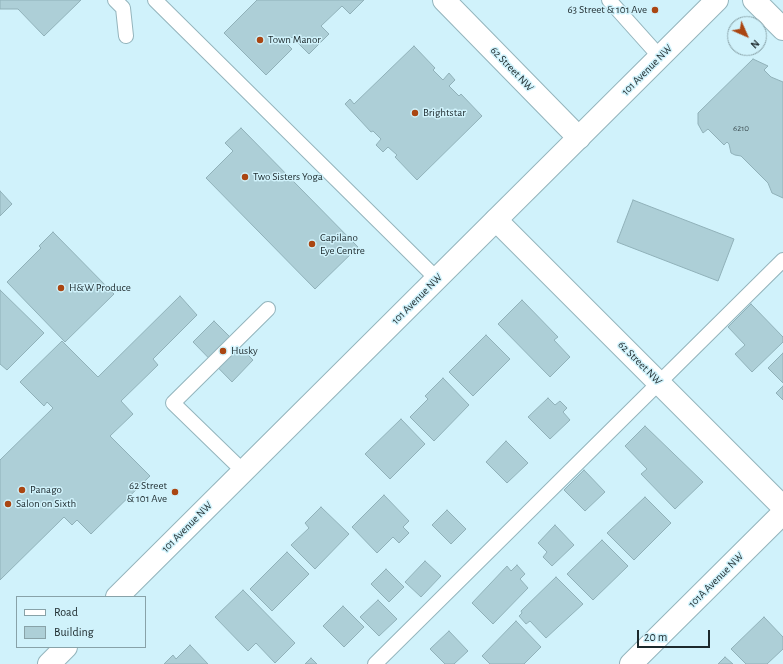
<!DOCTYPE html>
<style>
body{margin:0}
#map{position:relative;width:783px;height:664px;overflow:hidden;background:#d0f2fb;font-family:"Alegreya Sans",sans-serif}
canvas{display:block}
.legend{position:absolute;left:16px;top:596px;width:130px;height:52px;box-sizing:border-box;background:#d0f2fb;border:1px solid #88a2a8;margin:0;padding:5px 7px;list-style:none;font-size:12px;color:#1c292c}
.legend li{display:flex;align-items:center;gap:8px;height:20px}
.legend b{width:20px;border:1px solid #88a2a8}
.north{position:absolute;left:727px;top:16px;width:40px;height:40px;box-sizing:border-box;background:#d0f2fb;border:1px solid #88a2a8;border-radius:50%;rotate:135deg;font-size:11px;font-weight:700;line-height:16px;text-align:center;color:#1c292c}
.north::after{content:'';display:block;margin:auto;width:14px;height:18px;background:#aa4612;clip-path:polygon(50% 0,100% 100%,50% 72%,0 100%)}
.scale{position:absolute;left:637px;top:630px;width:73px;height:18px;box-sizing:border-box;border:2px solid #1c292c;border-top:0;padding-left:5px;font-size:12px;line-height:14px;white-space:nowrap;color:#1c292c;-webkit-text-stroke:3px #d0f2fb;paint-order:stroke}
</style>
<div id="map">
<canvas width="783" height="664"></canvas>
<ul class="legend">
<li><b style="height:5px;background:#fff"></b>Road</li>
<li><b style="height:11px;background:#adcfd7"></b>Building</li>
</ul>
<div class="north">N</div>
<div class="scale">20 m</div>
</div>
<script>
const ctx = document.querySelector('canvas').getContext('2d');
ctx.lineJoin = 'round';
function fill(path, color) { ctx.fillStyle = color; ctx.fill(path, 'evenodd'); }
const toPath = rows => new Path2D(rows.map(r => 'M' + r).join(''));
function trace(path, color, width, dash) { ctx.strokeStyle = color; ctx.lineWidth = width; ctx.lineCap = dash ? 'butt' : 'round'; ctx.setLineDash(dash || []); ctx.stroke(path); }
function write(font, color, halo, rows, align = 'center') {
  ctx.font = font + ' "Alegreya Sans",sans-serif'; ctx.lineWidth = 3; ctx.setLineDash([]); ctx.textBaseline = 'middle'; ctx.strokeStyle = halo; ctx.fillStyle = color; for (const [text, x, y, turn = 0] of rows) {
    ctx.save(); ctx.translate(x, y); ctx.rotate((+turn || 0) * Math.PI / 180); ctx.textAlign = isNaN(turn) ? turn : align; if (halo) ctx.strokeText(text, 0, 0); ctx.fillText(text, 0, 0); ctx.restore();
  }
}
const building = toPath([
 [0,0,81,0,44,36,18,9,0,9,0,0],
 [257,0,364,0,350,14,342,6,321,26,329,34,309,54,292,37,286,43,292,49,266,75,224,33,257,0],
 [414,46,435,68,433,70,443,80,449,73,455,80,449,86,459,96,461,94,482,116,417,180,395,157,397,155,388,147,383,152,376,145,381,139,373,131,371,132,345,104,350,99,354,104,414,46],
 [753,59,768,66,764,70,771,77,783,82,783,198,772,193,768,183,741,156,735,155,731,153,729,144,727,142,724,145,708,129,703,133,698,124,698,113,753,59],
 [241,128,358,247,315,289,206,178,233,151,225,143,241,128],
 [0,191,12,204,0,216,0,191],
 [633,200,734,239,718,281,617,242,633,200],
 [53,232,114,294,65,342,7,282,41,248,39,246,53,232],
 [0,290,44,333,7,370,0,364,0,290],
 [180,296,197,315,153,359,158,365,121,401,133,414,110,436,150,476,91,534,77,520,72,525,64,517,0,580,0,460,53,408,47,402,44,406,20,382,62,341,98,377,180,296],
 [522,300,558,337,554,340,570,357,550,377,498,324,522,300],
 [751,304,783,337,783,342,752,372,735,354,745,345,728,327,751,304],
 [214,321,253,360,232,382,193,342,214,321],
 [486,335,510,359,473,396,449,372,486,335],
 [783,353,783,383,768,368,783,353],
 [443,378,469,405,434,441,410,417,428,399,425,396,443,378],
 [783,386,783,400,776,393,783,386],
 [548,398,555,405,560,401,567,408,563,412,570,420,550,439,528,417,548,398],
 [401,419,425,444,390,479,365,454,401,419],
 [645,426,703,482,675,509,641,474,647,469,625,446,645,426],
 [506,441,528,463,507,483,486,462,506,441],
 [584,470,605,492,585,511,564,490,584,470],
 [384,495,409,521,403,527,409,533,399,543,393,537,377,553,352,527,384,495],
 [645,497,671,523,634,560,607,533,645,497],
 [321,507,349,534,315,569,291,545,309,528,305,523,321,507],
 [447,510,466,529,451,544,432,525,447,510],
 [555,525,574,545,552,566,543,557,547,552,538,543,555,525],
 [602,540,628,566,593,600,567,574,602,540],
 [287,552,309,574,272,611,250,589,287,552],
 [425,561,441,576,421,597,405,582,425,561],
 [517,565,525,574,520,579,528,588,493,624,472,603,507,566,511,571,517,565],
 [386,569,404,587,389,602,371,584,386,569],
 [556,577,583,604,546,638,530,621,526,624,519,616,522,613,521,611,556,577],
 [243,590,295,643,275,663,256,643,248,651,215,617,243,590],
 [378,600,397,619,379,636,360,617,378,600],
 [343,606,364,627,344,647,323,626,343,606],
 [764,617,783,637,783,649,767,664,746,664,731,649,764,617],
 [516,621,541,647,524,664,490,664,482,656,516,621],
 [449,631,468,651,454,664,445,664,430,649,449,631],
 [190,645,208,664,164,664,173,655,176,659,190,645],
 [725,657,733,664,718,664,725,657],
 [311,658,317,664,305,664,311,658]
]);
const service = toPath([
 [115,0,123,8,126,36],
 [155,0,437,279],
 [609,0,660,57],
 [243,471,173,403,268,309],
 [375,664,783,260]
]);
const minor = toPath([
 [444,0,579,138],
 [496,220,783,507],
 [631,664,783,513]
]);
const tertiary = toPath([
 [754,0,783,29]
]);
const secondary = toPath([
 [117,597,717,0],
 [49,664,66,647]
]);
const markers = [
 [655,10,4,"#aa4612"],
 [260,40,4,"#aa4612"],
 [415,113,4,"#aa4612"],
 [245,177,4,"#aa4612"],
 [312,244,4,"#aa4612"],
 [61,288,4,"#aa4612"],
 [223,351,4,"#aa4612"],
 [22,490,4,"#aa4612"],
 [175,492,4,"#aa4612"],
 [8,504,4,"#aa4612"]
];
const numberNames = [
 ["6210",741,128]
];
const poiNames = [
 ["63 Street & 101 Ave",647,10,"right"],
 ["Town Manor",268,40],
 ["Brightstar",423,113],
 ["Two Sisters Yoga",253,177],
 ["Capilano",320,238],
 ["Eye Centre",320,251],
 ["H&W Produce",69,288],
 ["Husky",231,351],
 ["62 Street",167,486,"right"],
 ["& 101 Ave",167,499,"right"],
 ["Panago",30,490],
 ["Salon on Sixth",16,504]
];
const streetNames = [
 ["62 Street NW",512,69,46],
 ["101 Avenue NW",647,70,-45],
 ["101 Avenue NW",417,299,-45],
 ["62 Street NW",640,363,45],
 ["101 Avenue NW",187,527,-45],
 ["101A Avenue NW",716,580,-45]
];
fill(building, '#adcfd7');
trace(building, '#90b1b9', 1);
trace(service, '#93b4bc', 16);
trace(minor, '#93b4bc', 24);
trace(tertiary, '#93b4bc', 24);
trace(secondary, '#93b4bc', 24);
trace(service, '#fff', 14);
trace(minor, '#fff', 22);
trace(tertiary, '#fff', 22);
trace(secondary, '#fff', 22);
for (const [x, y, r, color] of markers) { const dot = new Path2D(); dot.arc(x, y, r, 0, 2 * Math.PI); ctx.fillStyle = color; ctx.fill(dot); trace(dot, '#d0f2fb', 1.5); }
write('9px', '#405257', null, numberNames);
write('11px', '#1c292c', '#d0f2fb', poiNames, 'left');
write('11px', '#1c292c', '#d0f2fb', streetNames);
</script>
